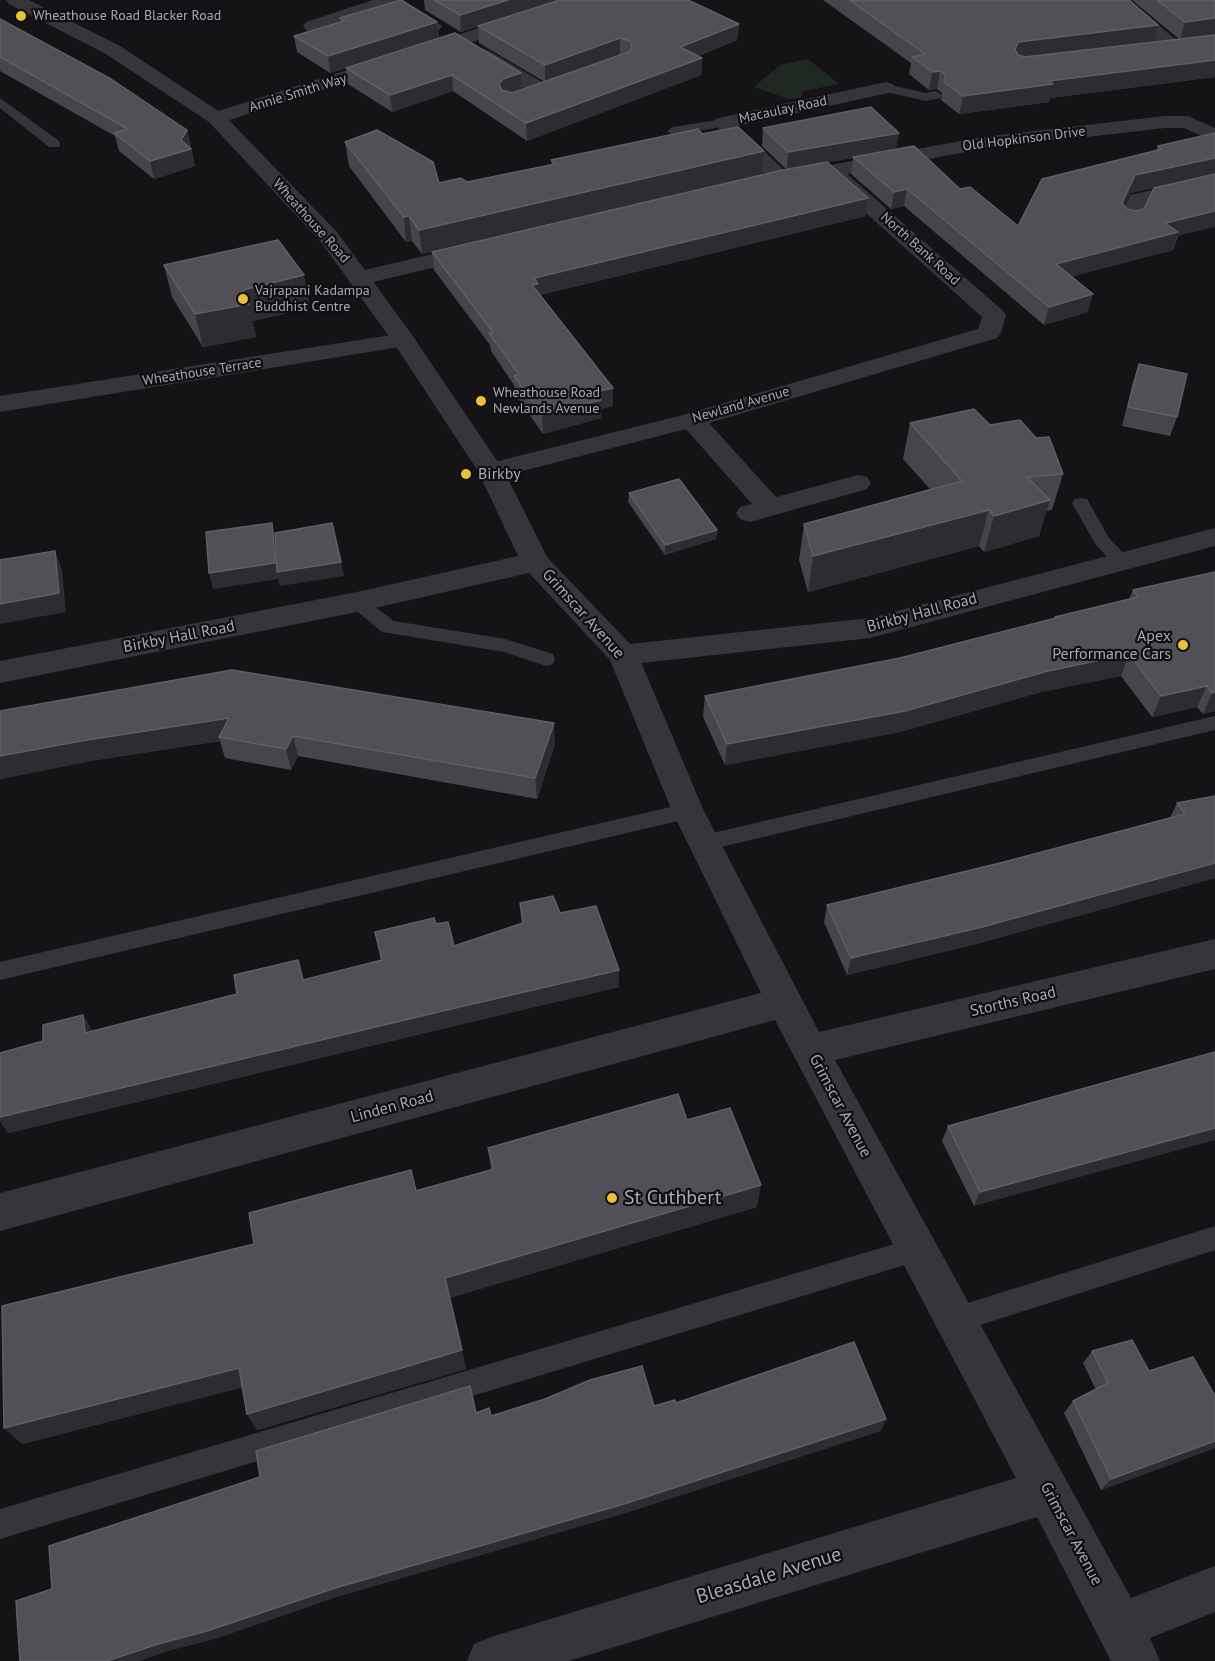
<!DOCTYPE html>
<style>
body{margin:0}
canvas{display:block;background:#141416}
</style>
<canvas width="1215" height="1661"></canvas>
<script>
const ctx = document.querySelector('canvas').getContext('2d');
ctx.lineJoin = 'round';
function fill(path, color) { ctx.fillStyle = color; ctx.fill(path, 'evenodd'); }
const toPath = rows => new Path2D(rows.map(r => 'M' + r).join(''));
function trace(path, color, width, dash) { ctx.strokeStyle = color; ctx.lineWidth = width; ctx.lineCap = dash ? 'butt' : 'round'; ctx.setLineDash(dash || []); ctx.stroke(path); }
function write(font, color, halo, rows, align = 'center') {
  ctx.font = font + ' "PT Sans",sans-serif'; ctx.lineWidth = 4.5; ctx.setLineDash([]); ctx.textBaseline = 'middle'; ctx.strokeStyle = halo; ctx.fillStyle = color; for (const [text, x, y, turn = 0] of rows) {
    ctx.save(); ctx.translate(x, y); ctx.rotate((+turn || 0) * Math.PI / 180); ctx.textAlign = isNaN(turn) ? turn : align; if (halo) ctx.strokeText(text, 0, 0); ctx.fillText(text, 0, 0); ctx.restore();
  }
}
const green = toPath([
 [808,59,839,84,804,91,800,98,789,99,754,87,780,65]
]);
const service = toPath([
 [886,84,926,93,936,91,942,95,940,98,926,101,882,91,880,88,882,85,886,84],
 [0,98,59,141,60,144,59,147,49,147,0,108,0,98],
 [723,119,727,120,729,123,727,126,673,135,667,131,673,127,723,119],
 [1081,498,1087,499,1109,538,1127,557,1130,561,1127,565,1115,565,1096,545,1072,503,1075,499,1081,498],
 [357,596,363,598,394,621,505,639,553,654,555,659,553,664,546,666,504,652,382,632,351,606,348,602,351,598,357,596],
 [1215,716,1215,730,704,851,697,849,693,843,697,837,704,835,1215,716],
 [688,803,695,805,698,811,695,817,0,980,0,962,688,803],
 [1215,1226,1215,1250,955,1333,946,1329,942,1320,946,1311,955,1307,1215,1226],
 [918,1237,927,1240,931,1249,927,1258,918,1261,0,1539,0,1509,918,1237]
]);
const minor = toPath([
 [373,0,403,0,442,26,439,30,427,30,389,6,312,31,306,30,303,26,306,22,373,0],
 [567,0,594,0,591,4,223,122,209,122,206,118,209,114,567,0],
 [1108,0,1128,0,1179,42,1215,37,1215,49,1175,54,1168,52,1108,0],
 [483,49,490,51,550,87,553,91,550,95,543,97,536,95,476,59,474,55,476,51,483,49],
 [886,82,893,84,896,88,893,92,738,126,787,173,982,137,1165,116,1188,116,1215,128,1215,142,1184,128,1165,128,982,149,847,174,1002,310,1006,315,1001,333,997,338,709,423,776,497,858,475,867,477,871,483,867,489,750,522,740,519,736,513,740,507,752,504,686,429,491,479,482,477,478,471,482,465,683,415,978,329,982,317,827,178,791,184,774,183,713,123,716,119,723,117,886,82],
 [1215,176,1215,188,1147,204,1138,224,1130,226,1122,224,1119,219,1130,195,1215,176],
 [475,244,483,246,486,251,483,256,360,285,352,283,349,278,352,273,475,244],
 [404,333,412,335,416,340,412,345,0,412,0,396,404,333],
 [623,645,634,648,638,655,704,811,819,1032,1215,939,1215,969,835,1060,1131,1598,1215,1566,1215,1612,1150,1638,1160,1661,1111,1661,1037,1517,569,1661,467,1661,474,1644,491,1637,1016,1478,775,1020,0,1231,0,1193,761,993,672,811,608,655,612,648,623,645]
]);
const tertiary = toPath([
 [6,0,29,0,120,46,223,114,337,232,412,335,504,471,547,557,630,644,870,618,1215,528,1215,546,870,638,623,665,612,662,529,573,357,612,0,683,0,661,357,592,518,556,478,471,393,342,321,242,209,122,106,54,9,4,6,0]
]);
const wall = toPath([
 [401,0,437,22,439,38,455,33,521,73,522,89,512,93,621,55,545,82,479,43,478,26,560,0,688,0,739,24,737,40,698,56,702,58,701,75,527,141,453,91,392,112,348,84,346,68,330,73,297,52,294,36,341,22,340,18],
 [424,0,560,0,461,32,425,10],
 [823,0,1129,0,1154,42,1179,39,1132,0,1215,0,1215,77,1050,98,1049,102,959,114,941,100,942,93,937,89,929,90,909,74,911,63],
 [0,19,187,130,195,166,154,179,119,151,115,136,0,71],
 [763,128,896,150,1018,226,1156,150,1158,146,1215,133,1173,250,1072,276,1088,312,1044,325,904,206,891,209,851,174,853,158,828,162,866,216,540,295,613,406,601,409,601,418,543,434,515,394,514,385,491,351,490,345,434,270,432,252,786,169,762,146],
 [1184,181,1144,209,1136,211,1127,209,1124,205,1130,193],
 [702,134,764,151,762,175,422,254,412,241,406,242,349,166,345,142,439,183,467,182,552,165,551,160],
 [164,265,310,308,252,321,256,337,203,347,172,297],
 [1139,364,1177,417,1170,436,1122,426,1133,382],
 [910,423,990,425,1063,474,1052,510,1046,511,1039,536,984,552,979,546,808,592,799,560,804,524,930,489,903,459],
 [629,493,717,530,716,539,665,555,628,502],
 [1215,572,1215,711,1203,714,1197,707,1152,717,1121,676,1041,692,900,732,725,765,703,717,705,696,900,658,1054,619,1055,617,1129,599,1133,590],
 [0,711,555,744,537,799,298,756,291,770,225,758,220,741,90,761,0,779],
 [1215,796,1215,878,976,944,847,975,824,922,827,905,1004,862,1170,818,1177,803],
 [520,903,560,913,619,970,619,987,437,1030,8,1133,0,1121,0,1053,43,1041,83,1015,92,1031,304,980,381,960,375,932,436,924,454,946,522,923],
 [1215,1052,974,1206,942,1141,948,1126],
 [687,1120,757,1207,449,1298,466,1369,257,1430,247,1414,242,1387,22,1444,254,1244,416,1190,491,1170,488,1148],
 [1092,1351,1215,1396,1215,1448,1101,1490,1064,1413,1073,1401,1096,1390,1083,1363]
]);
const shadedWall = toPath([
 [508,0,560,0,461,32,460,15],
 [1215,18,1215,35,1180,40,1185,22],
 [437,22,439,38,330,73,328,56],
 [739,24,737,40,679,63,680,47],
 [1158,25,1154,42,1014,60,1015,50,1018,42],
 [620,38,620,55,545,82,545,65],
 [702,58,701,75,527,141,526,123],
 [1215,60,1215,77,1050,98,1049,102,959,114,963,96,1049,81],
 [940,71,937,89,929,90,932,72],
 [521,73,522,89,504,96,499,84,503,79],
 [452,75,453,91,392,112,390,95],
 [187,130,190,148,189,150,191,149,195,166,154,179,150,161,181,140],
 [899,133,896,150,787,170,788,152],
 [764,151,762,175,422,254,419,230],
 [1215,158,1215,175,1130,193,1117,220,1122,203,1135,175],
 [907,189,904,206,891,209,894,192],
 [868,198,866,216,539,295,532,285,534,278],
 [1215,211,1215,227,1177,236,1173,250,1052,282,1056,264,1165,223],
 [409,216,412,241,406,242,404,217],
 [304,275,310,308,252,321,256,337,203,347,195,314,243,290],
 [1093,294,1088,312,1044,325,1049,307],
 [613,388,613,406,601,409,601,418,543,434,542,415,595,392],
 [1050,500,1039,536,984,552,994,516],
 [989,510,979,546,808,592,813,556],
 [272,523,276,539,341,562,344,576,280,586,278,579,213,589,209,573],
 [717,530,716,539,665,555,665,545],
 [55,551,62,569,66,612,0,624,0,604],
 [1129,654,1121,676,1041,692,900,732,725,765,727,744,1048,671],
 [1207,686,1197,707,1152,717,1161,696],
 [1215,692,1215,711,1203,714,1212,693],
 [229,718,219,737,220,741,90,761,0,779,0,756,81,741],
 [554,723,555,744,537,799,535,778],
 [293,736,298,756,291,770,286,749],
 [1215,863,1215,878,976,944,847,975,851,958],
 [619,970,619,987,437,1030,8,1133,0,1121,0,1117,434,1013],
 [83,1015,92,1031,85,1033],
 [1215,1128,1215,1140,974,1206,980,1192],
 [761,1185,757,1207,449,1298,445,1278],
 [462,1350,466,1369,257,1430,247,1414],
 [239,1368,249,1386,22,1444,4,1428],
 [886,1419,881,1431,623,1514,337,1597,215,1639,168,1651,140,1661,107,1661,158,1644,332,1589],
 [1215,1441,1215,1448,1101,1490,1111,1479]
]);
const building = toPath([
 [401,0,437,22,328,56,294,36,344,21,340,18,401,0],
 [434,0,508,0,460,15,434,0],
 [560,0,688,0,739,24,680,47,702,58,526,123,452,75,390,95,346,68,455,33,521,73,503,79,499,84,502,90,512,93,629,52,632,47,630,41,620,38,545,65,478,26,560,0],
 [849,0,1129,0,1158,25,1018,42,1015,50,1018,55,1025,57,1215,35,1215,60,1049,81,1053,84,963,96,944,82,946,75,940,71,932,72,912,57,925,54,849,0],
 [1157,0,1215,0,1215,18,1185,22,1157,0],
 [0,19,111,79,187,130,181,140,191,149,150,161,114,133,128,129,0,57,0,19],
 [871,107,899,133,788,152,763,128,871,107],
 [738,127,764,151,419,230,409,216,404,217,345,142,377,130,433,162,439,183,461,178,467,182,555,164,551,160,698,129,702,134,738,127],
 [1215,133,1215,158,1135,175,1122,203,1127,209,1136,211,1144,209,1154,188,1215,174,1215,211,1165,223,1178,232,1056,264,1093,294,1049,307,907,189,894,192,853,157,914,146,960,189,970,187,1018,226,1042,179,1162,149,1158,146,1215,133],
 [827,162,868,198,534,278,538,284,532,285,613,388,595,392,601,400,542,415,514,376,519,374,489,333,493,332,432,252,783,170,827,162],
 [278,240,304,275,243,290,249,304,195,314,164,265,278,240],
 [1139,364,1187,374,1177,417,1128,407,1139,364],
 [974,409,990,425,1020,420,1036,438,1049,437,1063,474,1027,477,1050,500,994,516,989,510,813,556,804,524,962,481,910,423,974,409],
 [679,479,717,530,665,545,629,493,679,479],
 [272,523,275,563,209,573,206,532,272,523],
 [332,523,341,562,277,572,275,533,332,523],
 [55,551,59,593,0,604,0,560,55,551],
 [1215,572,1215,692,1212,693,1207,686,1161,696,1129,654,1048,671,905,711,727,744,705,696,900,658,1056,618,1055,617,1138,597,1133,590,1215,572],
 [232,670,554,723,535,778,293,736,286,749,219,737,229,718,81,741,0,756,0,711,232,670],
 [1215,796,1215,863,982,927,851,958,827,905,1004,862,1185,814,1177,803,1215,796],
 [553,896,560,913,596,906,619,970,434,1013,0,1117,0,1053,43,1041,43,1025,83,1015,85,1033,237,994,234,975,298,960,303,980,382,960,375,932,434,918,436,924,448,922,454,946,523,923,520,903,553,896],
 [1215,1052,1215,1128,980,1192,948,1126,1215,1052],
 [678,1094,687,1120,730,1108,761,1185,445,1278,462,1350,247,1414,239,1368,4,1428,2,1306,254,1244,249,1213,411,1170,416,1191,494,1169,488,1148,678,1094],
 [1132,1340,1149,1371,1193,1357,1215,1396,1215,1441,1111,1479,1073,1401,1108,1383,1092,1351,1132,1340],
 [854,1342,886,1419,624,1504,332,1589,207,1631,158,1644,107,1661,20,1661,16,1601,52,1589,49,1546,260,1477,256,1451,470,1386,476,1413,489,1408,491,1416,545,1399,590,1380,642,1366,654,1406,675,1400,676,1403,854,1342]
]);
const markers = [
 [21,16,6,"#e8c03a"],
 [243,299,6,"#e8c03a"],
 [481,401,6,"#e8c03a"],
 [466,474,6,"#e8c03a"],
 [1183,645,6,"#e8c03a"],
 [612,1198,6,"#e8c03a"]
];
const farPoinames = [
 ["Wheathouse Road Blacker Road",33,16],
 ["Vajrapani Kadampa",255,291],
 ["Buddhist Centre",255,307],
 ["Wheathouse Road",493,393],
 ["Newlands Avenue",493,409]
];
const farStreetnames = [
 ["Annie Smith Way",298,93,-17],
 ["Macaulay Road",783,110,-12],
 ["Old Hopkinson Drive",1024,139,-7],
 ["Wheathouse Road",311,221,48],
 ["North Bank Road",920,249,42],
 ["Wheathouse Terrace",202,372,-9],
 ["Newland Avenue",741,405,-16]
];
const poiNames = [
 ["Birkby",478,474],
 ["Apex",1171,636,"right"],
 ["Performance Cars",1171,654,"right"]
];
const streetNames = [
 ["Birkby Hall Road",922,613,-15],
 ["Grimscar Avenue",583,614,48],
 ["Birkby Hall Road",179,637,-11],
 ["Storths Road",1013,1002,-13],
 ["Grimscar Avenue",840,1106,62],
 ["Linden Road",392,1107,-15],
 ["Grimscar Avenue",1071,1534,62]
];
const nearPoinames = [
 ["St Cuthbert",624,1198]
];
const nearStreetnames = [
 ["Bleasdale Avenue",769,1576,-17]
];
fill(green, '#202822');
fill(service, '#35363b');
fill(minor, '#35363b');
fill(tertiary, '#35363b');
fill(wall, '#45454b');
fill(shadedWall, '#2d2d31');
fill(building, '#505056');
trace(building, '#5e5e65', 1.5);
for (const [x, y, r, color] of markers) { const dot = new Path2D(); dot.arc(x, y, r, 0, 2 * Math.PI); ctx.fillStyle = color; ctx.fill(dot); trace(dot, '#0f0f11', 2); }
write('14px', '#a7a9b5', '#0f0f11', farPoinames, 'left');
write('14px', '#a7a9b5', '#0f0f11', farStreetnames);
write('16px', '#a7a9b5', '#0f0f11', poiNames, 'left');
write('16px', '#a7a9b5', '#0f0f11', streetNames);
write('20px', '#a7a9b5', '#0f0f11', nearPoinames, 'left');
write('20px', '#a7a9b5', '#0f0f11', nearStreetnames);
</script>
